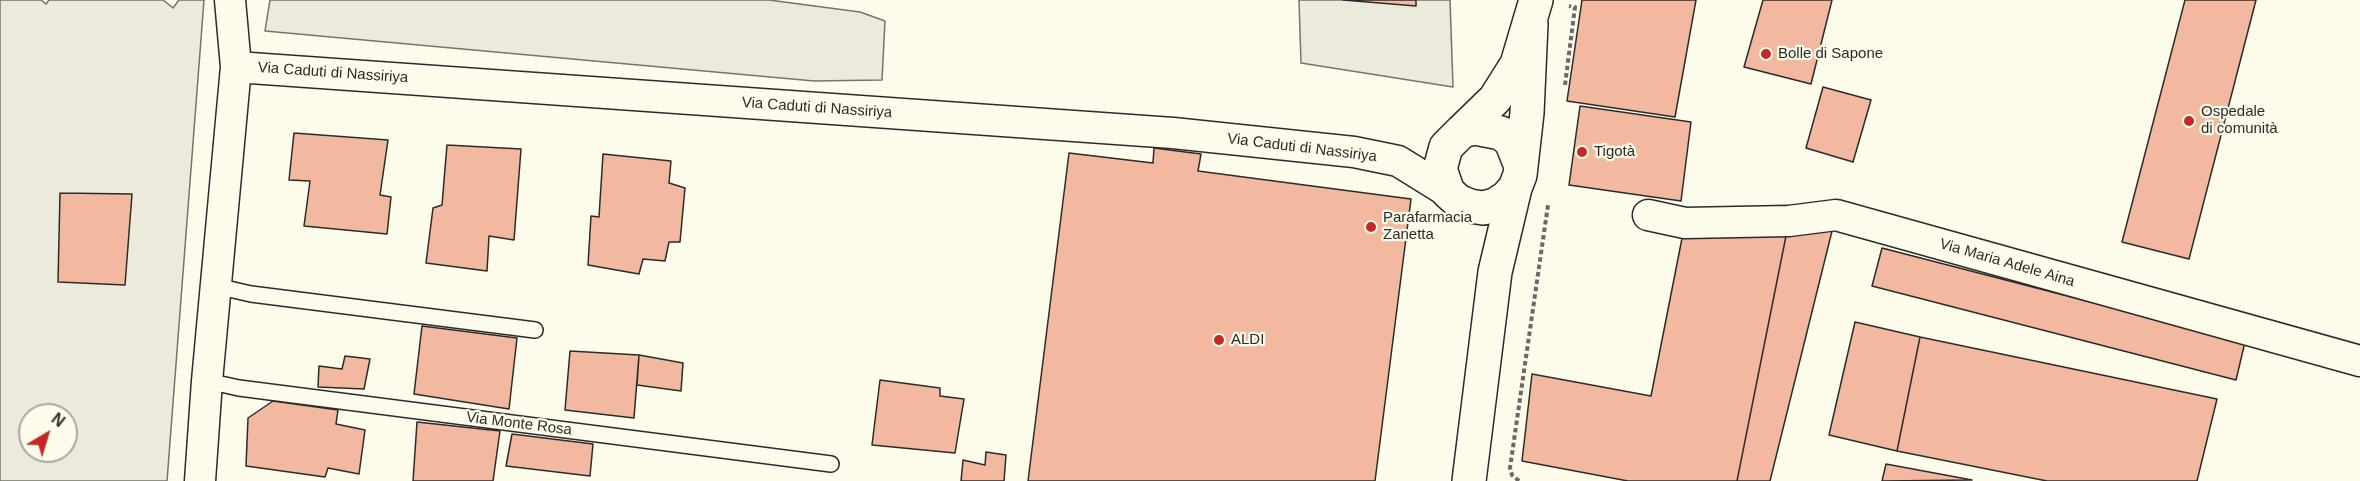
<!DOCTYPE html>
<meta charset="utf-8">
<style>
body{margin:0}
#map{position:relative;width:2360px;height:481px;overflow:hidden;background:#fdfbea;font-family:Arial,sans-serif}
canvas{display:block}
.north{position:absolute;left:18px;top:403px;width:60px;height:60px;box-sizing:border-box;background:#fdfbea;border:2px solid #a9a89e;border-radius:50%;rotate:38deg;font-size:16px;font-weight:700;line-height:24px;text-align:center;color:#2b2b2b}
.north::after{content:'';display:block;margin:auto;width:21px;height:27px;background:#c62828;clip-path:polygon(50% 0,100% 100%,50% 72%,0 100%)}
</style>
<div id="map">
<canvas width="2360" height="481"></canvas>
<div class="north">N</div>
</div>
<script>
const ctx = document.querySelector('canvas').getContext('2d');
ctx.lineJoin = 'round';
function fill(path, color) { ctx.fillStyle = color; ctx.fill(path, 'evenodd'); }
const toPath = rows => new Path2D(rows.map(r => 'M' + r).join(''));
function trace(path, color, width, dash) { ctx.strokeStyle = color; ctx.lineWidth = width; ctx.lineCap = dash ? 'butt' : 'round'; ctx.setLineDash(dash || []); ctx.stroke(path); }
function write(font, color, halo, rows, align = 'center') {
  ctx.font = font + ' Arial,sans-serif'; ctx.lineWidth = 4.5; ctx.setLineDash([]); ctx.textBaseline = 'middle'; ctx.strokeStyle = halo; ctx.fillStyle = color; for (const [text, x, y, turn = 0] of rows) {
    ctx.save(); ctx.translate(x, y); ctx.rotate((+turn || 0) * Math.PI / 180); ctx.textAlign = isNaN(turn) ? turn : align; if (halo) ctx.strokeText(text, 0, 0); ctx.fillText(text, 0, 0); ctx.restore();
  }
}
const green = toPath([
 [0,0,41,0,46,4,49,0,163,0,173,8,179,0,204,0,167,481,0,481,0,0],
 [30,415,66,415,66,451,30,451,30,415],
 [270,0,769,0,860,12,885,21,882,80,814,81,265,31,270,0],
 [1299,0,1450,0,1453,87,1301,63,1299,0]
]);
const building = toPath([
 [1343,0,1416,0,1416,6,1343,0],
 [1582,0,1696,0,1675,117,1567,101,1582,0],
 [1763,0,1832,0,1811,84,1744,67,1763,0],
 [2185,0,2256,0,2189,259,2122,242,2185,0],
 [1823,87,1871,100,1853,162,1806,148,1823,87],
 [1580,106,1691,122,1681,201,1569,185,1580,106],
 [294,133,388,140,380,195,391,197,387,234,304,226,310,181,289,180,294,133],
 [447,145,521,149,514,240,489,236,487,271,426,263,433,208,442,205,447,145],
 [1154,148,1201,154,1198,171,1411,199,1375,481,1028,481,1069,153,1153,163,1154,148],
 [603,154,671,161,669,183,685,188,680,242,669,242,665,261,643,259,639,274,588,265,591,216,599,217,603,154],
 [60,193,132,194,125,285,58,282,60,193],
 [1836,215,1770,481,1737,481,1789,221,1836,215],
 [1789,221,1737,481,1628,481,1522,461,1532,374,1651,396,1685,223,1789,221],
 [1882,248,2245,342,2236,380,1872,286,1882,248],
 [1855,322,1920,337,1897,451,1829,435,1855,322],
 [422,326,517,338,509,409,414,394,422,326],
 [1920,337,2217,399,2197,481,2047,481,1897,451,1920,337],
 [570,351,639,355,634,418,565,410,570,351],
 [639,355,683,363,681,391,637,385,639,355],
 [345,356,370,359,364,389,318,387,319,366,342,369,345,356],
 [880,380,940,388,940,396,964,399,955,453,872,445,880,380],
 [273,401,338,410,336,424,365,430,359,474,328,468,325,477,246,466,248,418,273,401],
 [417,422,500,431,493,481,413,481,417,422],
 [512,434,593,444,590,476,506,466,512,434],
 [986,452,1006,455,1004,481,961,481,963,460,985,465,986,452],
 [1886,464,1972,480,1882,481,1886,464]
]);
const path = toPath([
 [1565,85,1575,7,1569,6],
 [1519,481,1512,475,1510,468,1548,205]
]);
const lane = toPath([
 [216,286,251,294,535,330],
 [207,381,239,388,831,464]
]);
const street = toPath([
 [236,67,1173,133,1354,152,1398,161,1448,192],
 [1648,215,1685,223,1789,221,1836,215,2360,361],
 [200,481,207,381,236,67,230,0]
]);
const secondary = toPath([
 [1462,131,1495,99,1517,64,1536,0],
 [1521,166,1511,141,1501,133,1475,128,1462,131,1446,147,1440,169,1448,192,1458,201,1470,206,1483,208,1495,205,1506,198,1515,188,1520,175,1527,113,1531,24],
 [1469,481,1495,272,1515,188]
]);
const markers = [
 [1766,54,6,"#c62828"],
 [2189,121,6,"#c62828"],
 [1582,152,6,"#c62828"],
 [1371,227,6,"#c62828"],
 [1219,340,6,"#c62828"]
];
const poiNames = [
 ["Bolle di Sapone",1778,54],
 ["Ospedale",2201,112],
 ["di comunità",2201,129],
 ["Tigotà",1594,152],
 ["Parafarmacia",1383,218],
 ["Zanetta",1383,235],
 ["ALDI",1231,340]
];
const streetNames = [
 ["Via Caduti di Nassiriya",333,73,4],
 ["Via Caduti di Nassiriya",817,108,4],
 ["Via Caduti di Nassiriya",1302,148,7],
 ["Via Maria Adele Aina",2007,263,16],
 ["Via Monte Rosa",519,424,7]
];
fill(green, '#ecebdb');
trace(green, '#74746e', 1.5);
fill(building, '#f2b8a0');
trace(building, '#2b2b2b', 1.5);
trace(lane, '#2b2b2b', 18);
trace(street, '#2b2b2b', 33);
trace(secondary, '#2b2b2b', 36);
trace(path, '#6a6964', 4, [4.5, 3]);
trace(lane, '#fdfbea', 15);
trace(street, '#fdfbea', 30);
trace(secondary, '#fdfbea', 33);
for (const [x, y, r, color] of markers) { const dot = new Path2D(); dot.arc(x, y, r, 0, 2 * Math.PI); ctx.fillStyle = color; ctx.fill(dot); trace(dot, '#fdfbea', 2); }
write('15px', '#2b2b2b', '#fdfbea', poiNames, 'left');
write('15px', '#2b2b2b', '#fdfbea', streetNames);
</script>
